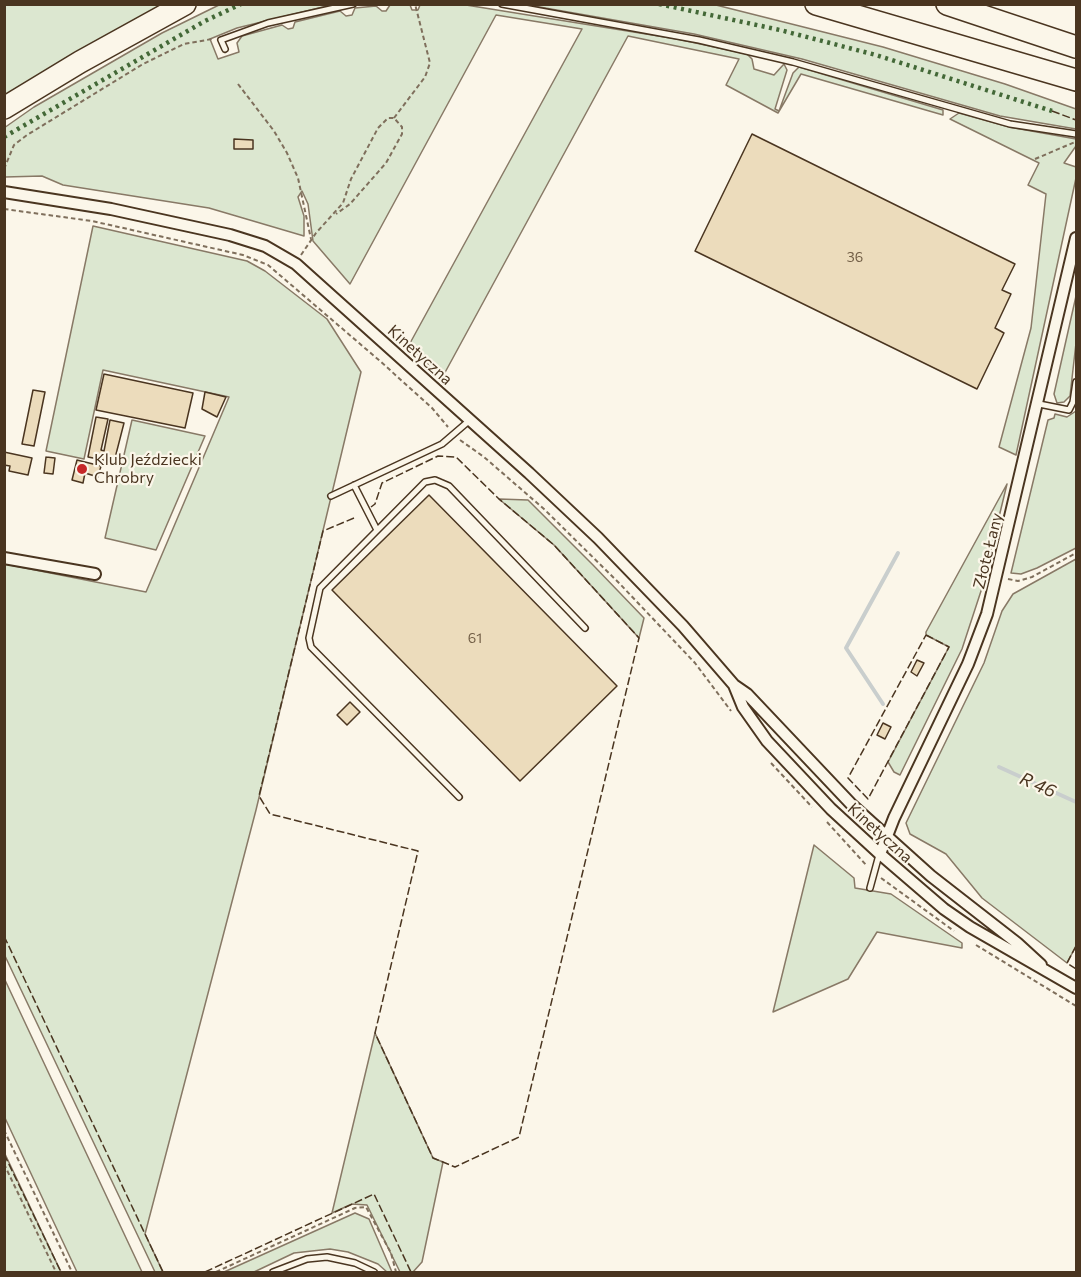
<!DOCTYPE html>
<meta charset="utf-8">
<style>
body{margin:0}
#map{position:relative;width:1081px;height:1277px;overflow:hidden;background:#fbf6e9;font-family:Commissioner,sans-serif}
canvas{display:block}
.frame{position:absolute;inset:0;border:6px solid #4a3520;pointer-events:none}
</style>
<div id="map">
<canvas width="1081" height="1277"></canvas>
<div class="frame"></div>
</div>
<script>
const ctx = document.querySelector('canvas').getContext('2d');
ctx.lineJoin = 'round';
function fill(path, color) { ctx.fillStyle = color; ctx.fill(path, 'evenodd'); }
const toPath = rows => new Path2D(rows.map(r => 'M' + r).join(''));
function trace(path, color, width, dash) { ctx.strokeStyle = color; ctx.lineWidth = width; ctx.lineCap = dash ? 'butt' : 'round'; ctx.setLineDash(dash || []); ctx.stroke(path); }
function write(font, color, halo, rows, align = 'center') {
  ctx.font = font + ' Commissioner,sans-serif'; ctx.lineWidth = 4.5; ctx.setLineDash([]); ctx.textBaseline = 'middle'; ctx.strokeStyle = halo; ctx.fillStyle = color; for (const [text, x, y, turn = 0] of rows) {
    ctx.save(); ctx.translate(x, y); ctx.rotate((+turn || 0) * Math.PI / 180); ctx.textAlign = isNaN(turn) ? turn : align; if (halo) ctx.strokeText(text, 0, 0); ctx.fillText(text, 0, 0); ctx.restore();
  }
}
const green = toPath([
 [221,4,331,5,237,28,210,39,218,59,239,52,237,43,242,36,282,25,288,29,293,28,295,22,340,11,346,16,352,15,355,8,376,6,382,11,386,11,390,5,410,5,412,10,418,10,420,5,466,5,677,39,747,54,752,59,754,69,774,75,784,64,787,70,775,109,779,111,793,73,799,67,943,110,943,115,801,74,778,113,726,85,739,59,628,36,442,378,409,345,582,29,496,15,350,284,313,241,308,204,302,191,298,197,304,216,304,236,209,208,63,185,42,176,5,177,4,128,34,107,162,33,221,4],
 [712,4,883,47,1005,84,1076,109,1076,129,1000,116,802,59,694,34,528,5,712,4],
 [4,5,167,5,5,97,4,5],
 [959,113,1009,127,1076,139,1076,146,1064,163,1076,167,1076,178,1016,455,999,447,1031,328,1046,194,1028,185,1039,163,950,119,959,113],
 [93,226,247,261,265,271,327,319,361,372,256,810,145,1234,163,1272,155,1272,5,956,5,564,146,592,229,397,103,370,84,459,46,451,93,226],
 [1076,296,1076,343,1070,396,1064,402,1057,403,1054,394,1076,296],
 [1076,411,1076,548,1037,568,1021,574,1011,573,1048,420,1054,418,1055,414,1067,417,1076,411],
 [132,420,205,436,156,550,105,538,132,420],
 [1007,484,981,591,962,649,900,775,894,772,888,762,949,647,926,635,926,632,1007,484],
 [499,499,528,500,593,565,644,618,639,638,554,545,499,499],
 [1076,559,1076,946,1067,963,982,898,946,854,910,834,906,823,984,663,1002,611,1013,594,1076,559],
 [814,845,854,878,855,888,891,894,962,943,962,948,877,932,848,979,773,1012,814,845],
 [4,980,5,980,142,1272,77,1272,5,1118,4,980],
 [375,1033,433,1158,443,1162,422,1262,413,1272,400,1272,367,1205,352,1204,332,1213,375,1033],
 [4,1154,5,1154,61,1272,5,1272,4,1154],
 [355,1213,369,1219,392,1272,387,1272,378,1264,348,1252,330,1249,294,1253,254,1272,224,1272,355,1213]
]);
const stream = toPath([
 [883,704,846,648,898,553],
 [999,767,1076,802]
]);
const building = toPath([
 [752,134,1015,264,1002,290,1011,294,995,328,1004,333,977,389,695,251,752,134],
 [234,139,253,140,253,149,234,149,234,139],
 [104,374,193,393,185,428,96,410,104,374],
 [33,390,45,392,34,446,22,444,33,390],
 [205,392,226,397,217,417,202,409,205,392],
 [96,417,108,419,101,450,104,451,110,420,124,423,114,462,88,457,96,417],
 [4,452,32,458,28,475,9,471,10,466,4,465,4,452],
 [46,457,55,458,53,474,44,473,46,457],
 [77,460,101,466,98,477,85,473,83,483,72,480,77,460],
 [429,495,617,686,520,781,332,590,429,495],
 [917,660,924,663,917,676,911,672,917,660],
 [350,702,360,712,347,725,337,715,350,702],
 [883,723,891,727,885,739,877,735,883,723]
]);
const path = toPath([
 [238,84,274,131,287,153,298,178,311,239],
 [394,118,425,77,430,63,415,4],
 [1035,159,1075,142],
 [4,169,14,145,27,135,143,64,184,44,212,39],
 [4,209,92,221,243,255,268,265,380,361,432,408,448,427],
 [301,255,316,233,343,203,351,179,378,128,388,118,394,118,402,127,402,134,386,163,350,204,336,214],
 [460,440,484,457,544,509,620,584,695,663,731,711],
 [1008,579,1018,581,1032,577,1076,553],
 [771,763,812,807],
 [827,822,867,866],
 [881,878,954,931],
 [976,945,1076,1006],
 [4,1130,72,1272],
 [4,1164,56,1272],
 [216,1272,355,1208,366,1207,391,1253,396,1272]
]);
const service = toPath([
 [502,4,699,40,793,62,1010,124,1076,134],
 [225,49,221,40,268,23,353,4],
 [1039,404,1069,410,1073,402,1076,382],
 [354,485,377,530],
 [331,496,442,444,470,420],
 [459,797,311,647,309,638,320,588,425,482,435,480,449,486,585,628],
 [870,888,879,855],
 [273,1272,307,1259,327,1257,355,1263,374,1272]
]);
const minor = toPath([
 [4,192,111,209,230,235,265,246,296,264,529,473,598,538,683,626,734,685,747,694,852,805,931,876,1017,943,1041,965],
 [4,558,95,574],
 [734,685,743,707,767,741,831,809,880,854,944,909,970,927,1076,988],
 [880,854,894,818,968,664,987,614,1076,238]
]);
const motorway = toPath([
 [816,4,1076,80],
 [947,4,1076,47],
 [4,108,80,62,185,4]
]);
const hedge = toPath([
 [659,4,780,30,876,55,1052,111],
 [4,137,205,21,241,4]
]);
const fence = toPath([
 [1052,111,1076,120],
 [354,518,323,531,259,796,270,814,418,851,375,1033,433,1158,455,1167,519,1137,639,638,554,545,499,499,456,457,438,456,382,483,375,504,371,507],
 [926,635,949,647,868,799,848,778,926,635],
 [4,936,163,1272],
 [1076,946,1067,963,1076,969],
 [4,1154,61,1272],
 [205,1272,374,1194,411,1272]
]);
const markers = [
 [82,469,6,"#c62828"]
];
const numberNames = [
 ["36",855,257],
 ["61",475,638]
];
const streetNames = [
 ["Kinetyczna",420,355,42],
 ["Złote Łany",988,551,-76],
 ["Kinetyczna",880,833,42]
];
const poiNames = [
 ["Klub Jeździecki",94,460],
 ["Chrobry",94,478]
];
const waterNames = [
 ["R 46",1038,785,24]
];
fill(green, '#dce7d0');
trace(green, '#887966', 1.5);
trace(stream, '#c9cecd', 4);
fill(building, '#ecdcbc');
trace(building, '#4a3520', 1.5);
trace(service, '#4a3520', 8);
trace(minor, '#4a3520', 14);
trace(motorway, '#4a3520', 24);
trace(path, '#7f6f5c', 2, [4.5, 3]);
trace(service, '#fbf6e9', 5);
trace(minor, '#fbf6e9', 10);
trace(motorway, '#fbf6e9', 21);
trace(hedge, '#436837', 4.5, [3, 4.5]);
trace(fence, '#4a3520', 1.5, [8, 3]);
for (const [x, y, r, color] of markers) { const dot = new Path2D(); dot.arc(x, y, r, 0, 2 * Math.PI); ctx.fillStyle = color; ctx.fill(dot); trace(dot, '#fbf6e9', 2); }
write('14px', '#725f47', null, numberNames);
write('16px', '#4a3520', '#fbf6e9', streetNames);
write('16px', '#4a3520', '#fbf6e9', poiNames, 'left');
write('italic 18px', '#4a3520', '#fbf6e9', waterNames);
</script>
